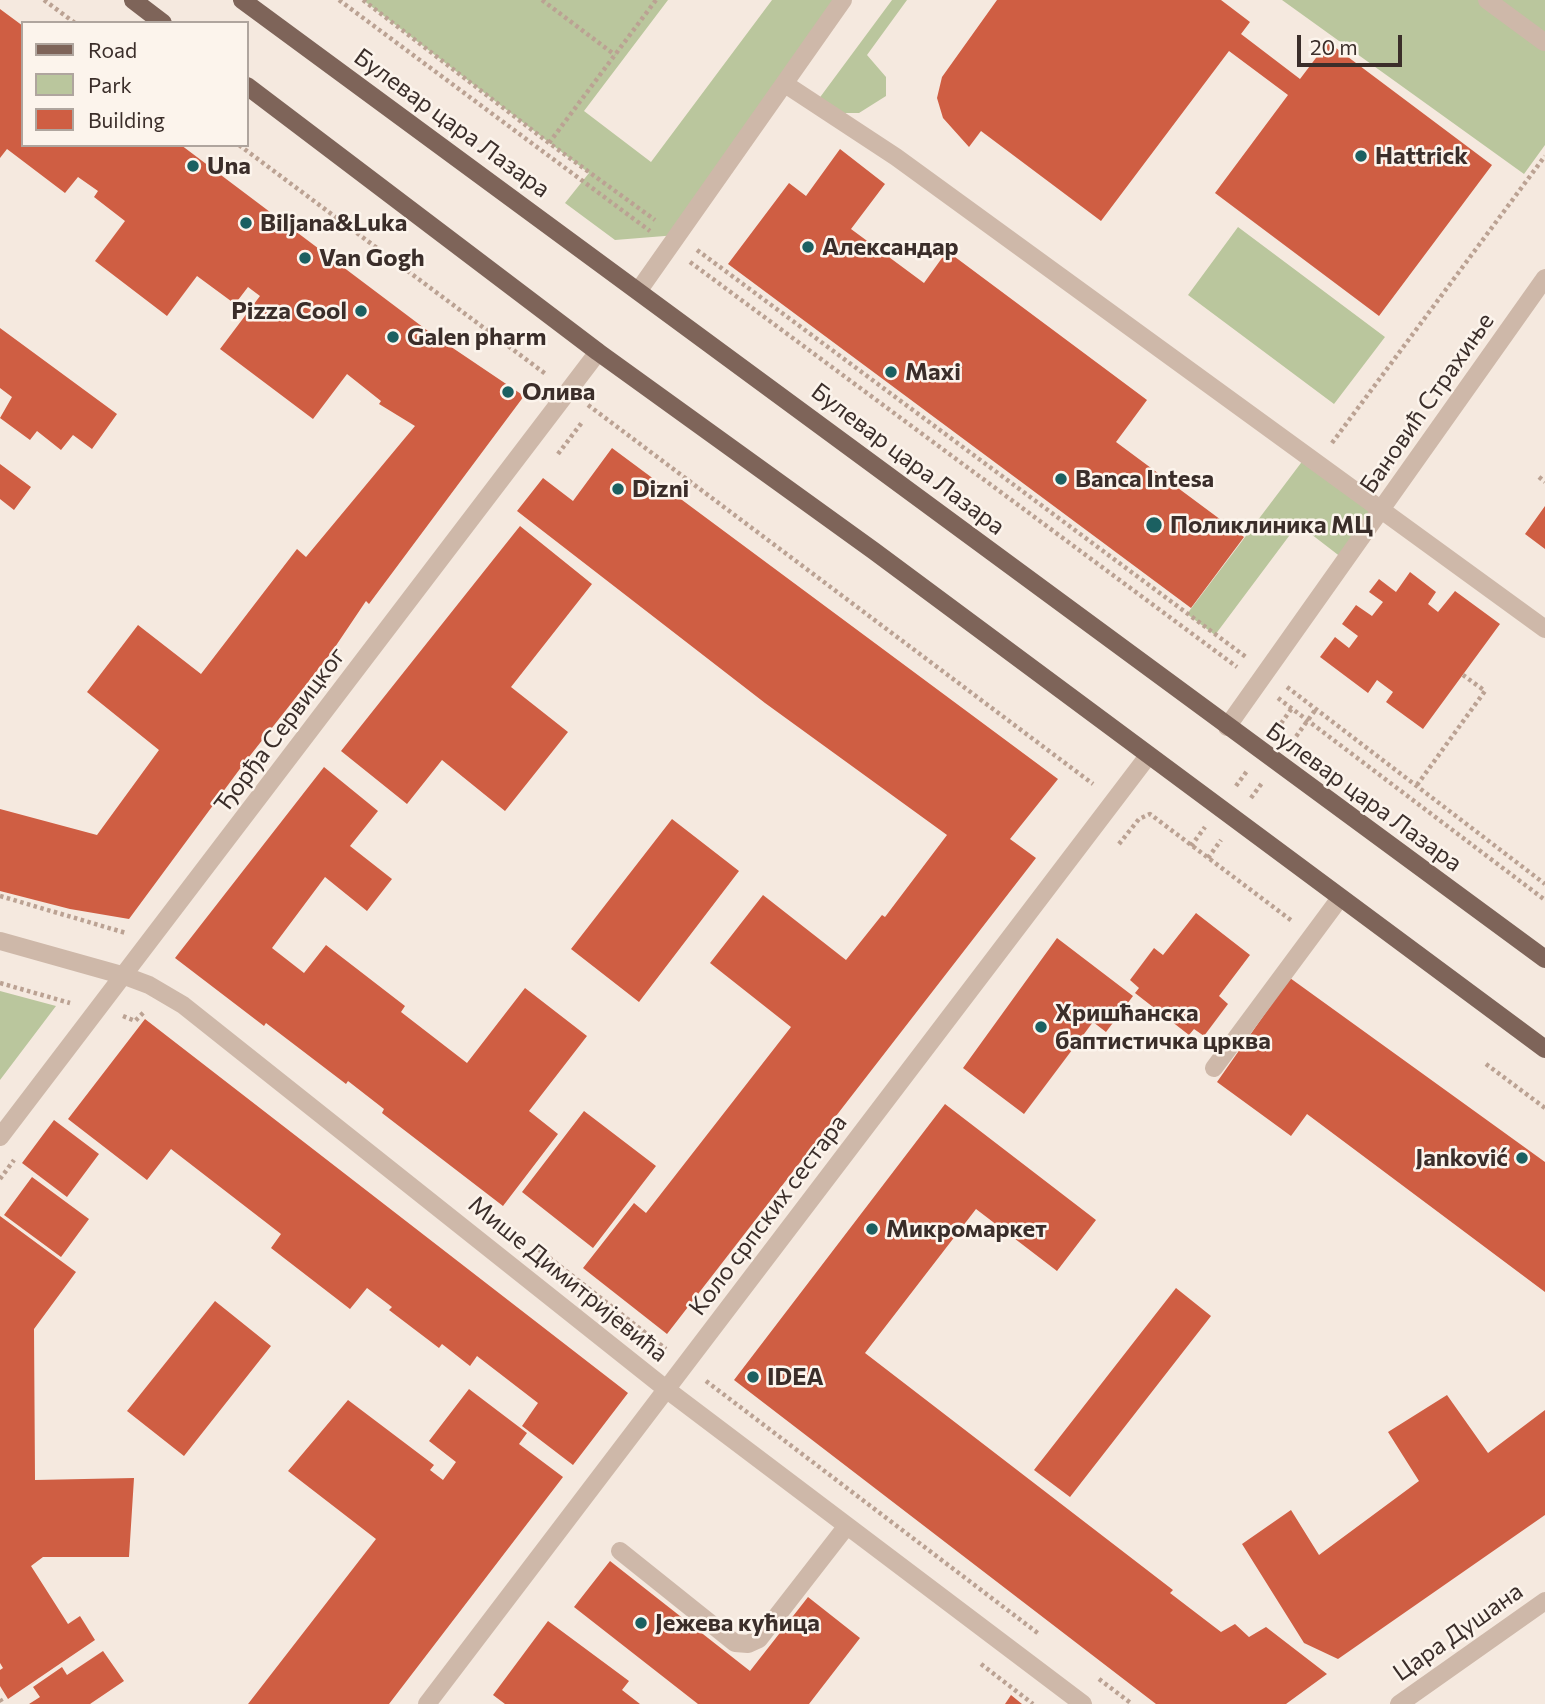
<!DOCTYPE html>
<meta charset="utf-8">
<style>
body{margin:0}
#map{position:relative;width:1545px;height:1704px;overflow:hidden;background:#f5e9df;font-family:Commissioner,sans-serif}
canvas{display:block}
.legend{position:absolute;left:21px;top:21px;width:228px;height:126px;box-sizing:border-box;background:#fcf4ec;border:2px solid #afa59e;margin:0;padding:9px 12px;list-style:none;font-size:21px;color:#3b2e2a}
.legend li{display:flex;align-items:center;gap:14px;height:35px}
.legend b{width:35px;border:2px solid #afa59e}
.scale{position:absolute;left:1297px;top:35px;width:105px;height:32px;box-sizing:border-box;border:4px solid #3b2e2a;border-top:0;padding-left:9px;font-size:21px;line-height:24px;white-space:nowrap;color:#3b2e2a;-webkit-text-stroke:5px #fcf4ec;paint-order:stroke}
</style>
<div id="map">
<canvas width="1545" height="1704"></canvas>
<ul class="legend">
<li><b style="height:9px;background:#7e6459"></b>Road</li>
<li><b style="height:19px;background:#bac69d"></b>Park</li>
<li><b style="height:19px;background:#cf5e43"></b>Building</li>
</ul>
<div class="scale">20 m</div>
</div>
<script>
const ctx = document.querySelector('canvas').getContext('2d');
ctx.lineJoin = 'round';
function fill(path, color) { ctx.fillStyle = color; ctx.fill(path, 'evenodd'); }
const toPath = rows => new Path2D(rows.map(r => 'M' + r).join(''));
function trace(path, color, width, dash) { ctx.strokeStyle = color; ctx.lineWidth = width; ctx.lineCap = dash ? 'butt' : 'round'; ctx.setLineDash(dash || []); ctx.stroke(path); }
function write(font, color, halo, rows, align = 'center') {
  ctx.font = font + ' Commissioner,sans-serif'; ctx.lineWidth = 5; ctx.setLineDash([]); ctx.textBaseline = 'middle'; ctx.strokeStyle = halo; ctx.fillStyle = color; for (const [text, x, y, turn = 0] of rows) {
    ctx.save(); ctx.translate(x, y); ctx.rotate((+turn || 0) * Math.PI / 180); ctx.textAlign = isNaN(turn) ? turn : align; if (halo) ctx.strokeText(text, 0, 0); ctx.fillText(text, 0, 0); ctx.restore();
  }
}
const green = toPath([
 [363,0,668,0,584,111,651,162,772,0,843,0,677,235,615,240,565,203,589,173],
 [892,0,907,0,867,55,886,77,886,96,859,113,835,113,818,100],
 [1282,0,1545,0,1545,145,1524,174],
 [1238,227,1385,337,1334,404,1188,295],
 [1307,455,1383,509,1346,561,1298,524,1215,635,1187,614],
 [0,991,56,1006,0,1080]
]);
const building = toPath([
 [997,0,1221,0,1250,22,1241,34,1300,79,1328,42,1492,165,1379,316,1215,193,1288,95,1229,51,1101,221,981,131,969,147,943,118,937,98,942,77],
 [0,9,23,26,23,145,181,145,432,334,524,396,369,604,366,601,331,653,245,762,129,919,70,909,0,891,0,809,97,835,159,750,87,692,138,625,201,674,297,549,306,557,415,426,379,404,381,401,347,374,313,419,220,349,260,296,248,287,235,304,197,276,167,316,95,261,125,221,94,197,98,191,78,177,65,193,7,149,0,158],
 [840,149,885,184,851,229,924,283,947,251,1147,400,1116,442,1244,537,1191,608,728,264,789,183,806,196],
 [0,328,117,414,92,449,73,435,61,450,37,431,30,440,0,418,12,397,0,388],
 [612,448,1058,779,1010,839,1036,858,667,1334,583,1268,634,1203,646,1213,791,1027,710,963,763,895,846,960,882,915,885,917,947,835,765,703,517,511,543,478,573,501],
 [0,464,31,487,14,510,0,499],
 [1545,506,1545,549,1525,534],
 [520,526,592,584,511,687,568,732,505,811,442,760,407,804,341,751],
 [1410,572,1436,592,1428,604,1438,612,1455,591,1500,624,1423,729,1386,702,1393,692,1377,680,1368,693,1320,657,1335,637,1349,648,1358,636,1342,624,1356,605,1372,616,1383,602,1369,592,1379,579,1396,592],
 [324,767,378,811,350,846,392,879,367,911,325,877,272,948,304,973,326,945,405,1006,401,1012,467,1063,525,988,587,1036,529,1111,558,1134,503,1206,382,1113,384,1109,348,1081,346,1084,266,1023,264,1026,175,958],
 [672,819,739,871,639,1002,571,949],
 [1196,913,1250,955,1219,996,1228,1004,1204,1036,1194,1029,1189,1035,1135,993,1139,988,1130,980,1154,948,1163,955],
 [1057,938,1133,996,1106,1032,1093,1022,1024,1114,963,1068],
 [1290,978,1545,1162,1545,1292,1307,1114,1291,1136,1217,1082],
 [145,1019,628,1393,573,1465,522,1426,538,1403,477,1356,470,1366,442,1344,439,1348,389,1310,392,1307,367,1288,350,1309,271,1248,281,1234,171,1149,147,1180,68,1119],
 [945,1104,1096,1220,1057,1271,976,1209,865,1353,1173,1590,1170,1593,1221,1632,1235,1624,1249,1637,1266,1627,1327,1674,1286,1704,1156,1704,734,1380],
 [584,1111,656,1166,593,1248,522,1192],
 [54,1120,99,1154,67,1197,22,1163],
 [32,1177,89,1219,61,1257,4,1215],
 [0,1216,76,1272,34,1329,35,1480,134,1478,129,1557,43,1557,31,1566,68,1624,80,1616,95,1640,8,1699,0,1686,0,1670,3,1668,0,1663],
 [1176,1288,1211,1316,1070,1497,1034,1470],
 [215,1301,271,1346,184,1456,127,1411],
 [469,1389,527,1433,519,1444,563,1477,389,1704,248,1704,376,1539,288,1471,348,1400,434,1465,430,1470,443,1480,456,1462,429,1441],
 [1447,1395,1488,1453,1545,1410,1545,1515,1338,1659,1304,1643,1242,1544,1291,1510,1319,1555,1419,1481,1388,1432],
 [610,1561,750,1671,808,1597,860,1638,809,1704,698,1704,574,1607],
 [548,1621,629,1681,622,1690,640,1704,505,1704,493,1695],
 [103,1651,124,1681,90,1704,29,1704,40,1697,33,1687,62,1667,67,1675],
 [1011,1695,1022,1704,1005,1704]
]);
const path = toPath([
 [44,0,75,23],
 [339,0,650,231],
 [363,0,549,143,655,220],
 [542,0,615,55],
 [549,143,656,0],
 [239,145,547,375],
 [697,250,1246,657],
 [690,262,1237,667],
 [588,405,1093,784],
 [1332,443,1545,156],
 [558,454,583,421],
 [1539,477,1545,482],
 [1287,687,1545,884],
 [1278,698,1545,900],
 [1277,729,1292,708],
 [1292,742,1316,709],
 [1417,785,1485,691,1463,675],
 [1236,786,1247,771],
 [1251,798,1262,783],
 [1119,844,1139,819,1150,814,1292,921],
 [1191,846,1205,827],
 [1208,858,1221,840],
 [0,896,126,933],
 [0,983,70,1003],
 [123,1016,135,1021,144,1012],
 [1486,1064,1545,1108],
 [0,1179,14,1160],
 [538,1249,666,1349],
 [706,1381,1039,1634],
 [981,1664,1033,1704],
 [1099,1679,1132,1704],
 [0,1699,3,1704]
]);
const minor = toPath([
 [1487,0,1544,42],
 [785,84,896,157,1545,629],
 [639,290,843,0],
 [1227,727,1545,278],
 [0,941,125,976,149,985,183,1005,666,1389,1083,1704],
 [1214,1068,1340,898],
 [0,1137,598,352],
 [620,1551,735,1643,748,1644,759,1639,846,1527],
 [427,1704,1148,756],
 [1399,1704,1545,1601]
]);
const major = toPath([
 [133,0,163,23],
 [242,0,1545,959],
 [247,86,598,352,874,551,1545,1049]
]);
const markers = [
 [1361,156,7,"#1b6061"],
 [193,166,7,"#1b6061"],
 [246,223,7,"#1b6061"],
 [808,247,7,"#1b6061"],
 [305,258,7,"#1b6061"],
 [361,311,7,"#1b6061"],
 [393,337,7,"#1b6061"],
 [891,372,7,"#1b6061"],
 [508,392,7,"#1b6061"],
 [1061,479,7,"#1b6061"],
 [618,489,7,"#1b6061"],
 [1154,525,9,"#1b6061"],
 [1041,1027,7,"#1b6061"],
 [1522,1158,7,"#1b6061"],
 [872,1229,7,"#1b6061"],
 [753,1377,7,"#1b6061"],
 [641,1623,7,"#1b6061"]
];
const streetNames = [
 ["Булевар цара Лазара",452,123,36],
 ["Бановић Страхиње",1427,403,-55],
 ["Булевар цара Лазара",908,459,37],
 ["Ђорђа Сервицког",280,730,-53],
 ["Булевар цара Лазара",1364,797,36],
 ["Коло српских сестара",768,1215,-53],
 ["Мише Димитријевића",568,1279,39],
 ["Цара Душана",1458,1632,-35]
];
const poiNames = [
 ["Hattrick",1375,156],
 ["Una",207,166],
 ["Biljana&Luka",260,223],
 ["Александар",822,247],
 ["Van Gogh",319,258],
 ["Pizza Cool",347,311,"right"],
 ["Galen pharm",407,337],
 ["Maxi",905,372],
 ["Олива",522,392],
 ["Banca Intesa",1075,479],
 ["Dizni",632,489],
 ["Поликлиника МЦ",1170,525],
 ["Хришћанска",1055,1013],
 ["баптистичка црква",1055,1041],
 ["Janković",1508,1158,"right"],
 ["Микромаркет",886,1229],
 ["IDEA",767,1377],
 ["Јежева кућица",655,1623]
];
fill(green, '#bac69d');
fill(building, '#cf5e43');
trace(path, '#bba293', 4.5, [3.5, 3.5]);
trace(minor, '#ceb8a9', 18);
trace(major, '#7e6459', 18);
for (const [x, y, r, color] of markers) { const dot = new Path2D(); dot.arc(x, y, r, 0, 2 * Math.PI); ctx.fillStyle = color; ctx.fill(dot); trace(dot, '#fcf4ec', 2.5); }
write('24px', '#3b2e2a', '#fcf4ec', streetNames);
write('bold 24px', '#3b2e2a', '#fcf4ec', poiNames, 'left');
</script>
